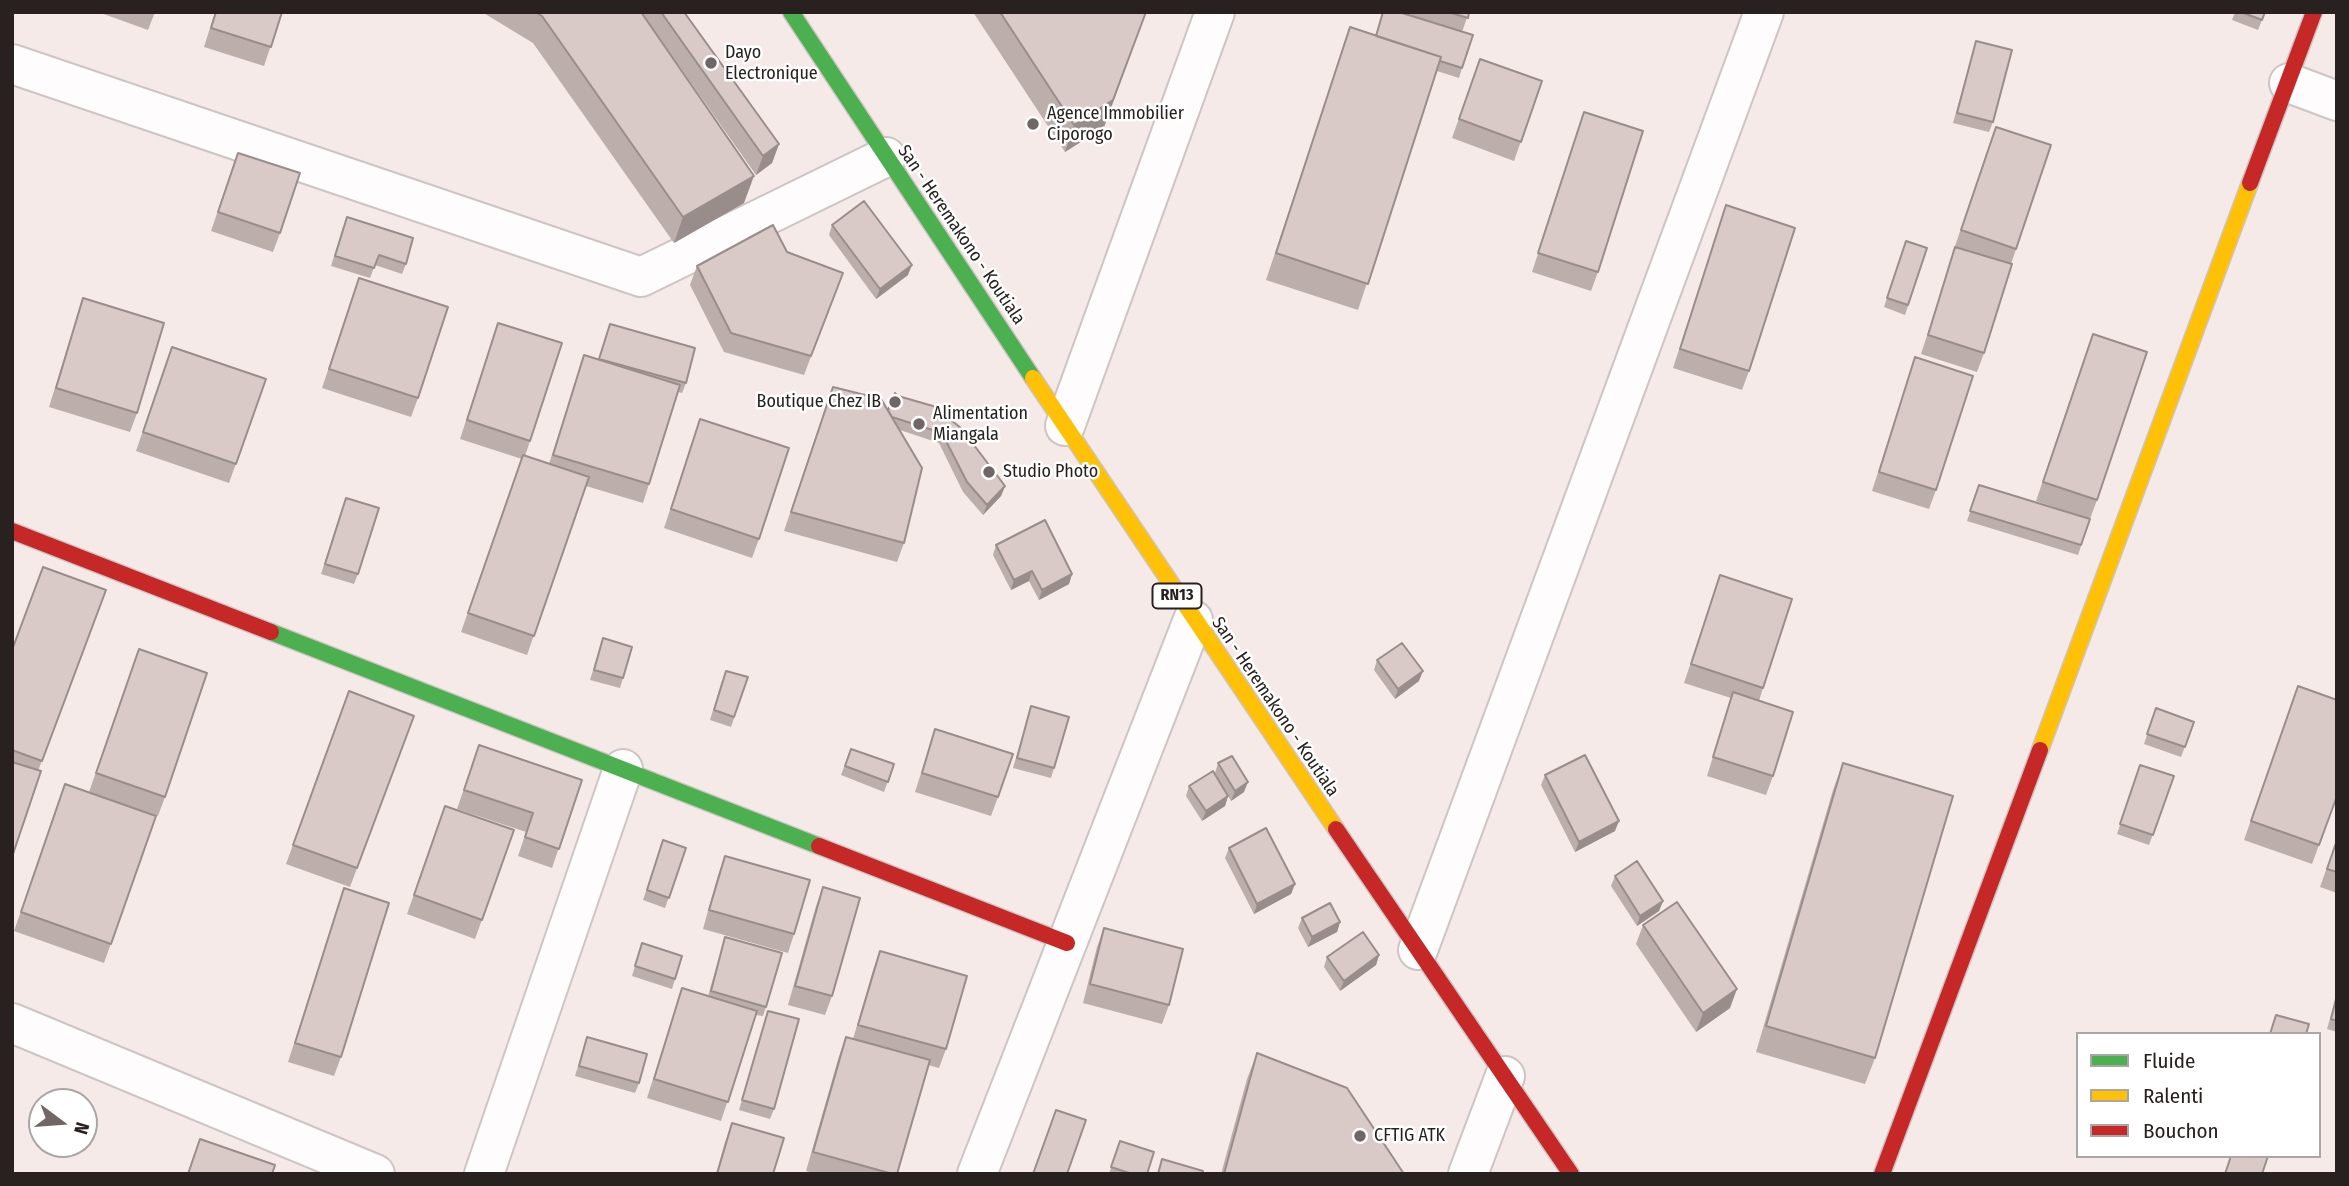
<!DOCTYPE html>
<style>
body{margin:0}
#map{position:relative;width:2349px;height:1186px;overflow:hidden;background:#f5eae8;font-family:"Fira Sans Condensed",sans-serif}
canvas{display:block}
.frame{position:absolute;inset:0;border:14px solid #28211f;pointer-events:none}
.legend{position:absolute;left:2076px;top:1032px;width:245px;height:126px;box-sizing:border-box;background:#fff;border:2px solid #a9a6a5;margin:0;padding:9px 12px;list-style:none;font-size:21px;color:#28211f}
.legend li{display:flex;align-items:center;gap:14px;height:35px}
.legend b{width:35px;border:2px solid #a9a6a5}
.north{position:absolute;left:28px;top:1088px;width:70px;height:70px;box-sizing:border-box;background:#fff;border:2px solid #a9a6a5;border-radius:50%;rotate:106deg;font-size:19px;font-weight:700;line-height:28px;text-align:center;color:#28211f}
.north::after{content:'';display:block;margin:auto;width:24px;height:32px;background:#706765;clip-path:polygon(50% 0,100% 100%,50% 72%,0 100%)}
</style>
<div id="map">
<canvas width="2349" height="1186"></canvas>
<div class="frame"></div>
<ul class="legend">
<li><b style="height:9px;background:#4caf50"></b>Fluide</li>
<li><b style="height:9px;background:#ffc107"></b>Ralenti</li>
<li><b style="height:9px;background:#c62828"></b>Bouchon</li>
</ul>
<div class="north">N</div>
</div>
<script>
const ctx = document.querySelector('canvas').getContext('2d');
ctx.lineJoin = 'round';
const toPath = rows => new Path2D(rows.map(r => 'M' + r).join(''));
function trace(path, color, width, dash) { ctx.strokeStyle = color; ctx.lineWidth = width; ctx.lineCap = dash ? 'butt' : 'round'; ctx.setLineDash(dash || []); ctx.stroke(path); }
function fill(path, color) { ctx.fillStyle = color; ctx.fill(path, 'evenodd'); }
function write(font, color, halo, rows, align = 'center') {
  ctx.font = font + ' "Fira Sans Condensed",sans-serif'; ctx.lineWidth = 5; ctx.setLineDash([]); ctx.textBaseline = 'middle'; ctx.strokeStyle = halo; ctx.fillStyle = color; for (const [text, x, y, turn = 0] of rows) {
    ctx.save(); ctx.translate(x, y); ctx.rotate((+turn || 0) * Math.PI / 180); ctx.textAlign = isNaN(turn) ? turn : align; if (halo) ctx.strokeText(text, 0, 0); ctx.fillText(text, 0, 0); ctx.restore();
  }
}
const street = toPath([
 [12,64,641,277,886,157],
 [2289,83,2337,101],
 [1065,426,1215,12],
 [1418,950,1764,12],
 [12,1023,375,1174],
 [484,1174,623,769],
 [977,1174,1193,620],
 [1468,1174,1505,1076]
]);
const fast = toPath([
 [791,12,1033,378],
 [271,632,819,846]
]);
const slow = toPath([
 [1033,378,1336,829],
 [2040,750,2250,183]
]);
const jam = toPath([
 [2250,183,2314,12],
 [12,531,271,632],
 [1336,829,1571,1174],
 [819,846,1067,943],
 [1882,1174,2040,750]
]);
const wall = toPath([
 [98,12,155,12,148,30],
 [215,12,282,12,264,66,204,47],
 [482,12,684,12,779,144,772,163,756,175,660,39,744,203,674,243,533,43],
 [973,12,1146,12,1104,127,1065,152],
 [1383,12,1410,16,1411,12,1469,12,1462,32,1462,68,1459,78,1437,71,1358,310,1266,280,1350,27,1376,36],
 [2235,12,2265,12,2258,30,2232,20],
 [1976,41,1993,122,1989,132,1953,123],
 [1480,59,1542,81,1514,161,1452,138],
 [1584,112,1598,272,1591,291,1532,272],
 [1996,127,2051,145,2011,264,1984,353,1977,372,1921,354,1955,249,1954,249],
 [231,172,280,233,273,252,211,231],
 [1726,205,1749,371,1742,390,1673,368],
 [832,225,908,275,876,299,829,235],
 [343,227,406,264,402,274,375,265,370,278,331,266],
 [1906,241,1927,248,1905,315,1884,307],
 [787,252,843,273,804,375,724,352,690,285,697,266],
 [359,278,418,398,411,417,322,388],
 [83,298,137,413,130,432,49,407],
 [498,323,530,441,525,456,549,464,584,355,599,360,610,324,686,383,682,393,678,392,643,503,586,486,527,655,461,632,522,459,460,439],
 [172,347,266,379,229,483,136,451],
 [2086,353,2097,500,2090,519,2036,501],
 [1915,357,1936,490,1929,509,1872,491],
 [898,396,933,406,1005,486,1001,496,983,515,963,492,939,443,900,430,904,543,897,562,784,531,826,406,888,410],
 [700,419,759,539,752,558,664,528],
 [1979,485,2090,519,2078,555,1967,521],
 [342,508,358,574,354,584,321,574],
 [996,545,1072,574,1069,584,1039,600,1029,581,1011,590,993,555],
 [1720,575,1763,688,1759,701,1773,776,1766,795,1707,776,1731,698,1684,683],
 [106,590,38,771,12,857,12,650],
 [603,638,623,678,620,688,590,680],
 [139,649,165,797,158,816,89,792],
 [1377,660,1419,681,1395,699,1374,670],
 [748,677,731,727,710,720,722,681],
 [2298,686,2337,796,2312,864,2244,840],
 [349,691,414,716,350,887,286,864],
 [1031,706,1054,768,1051,778,1013,768],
 [2156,708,2194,722,2181,757,2144,744],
 [935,729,998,797,991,816,915,792],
 [479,745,582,780,552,868,518,856,526,832,457,809],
 [851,749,894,764,884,792,841,775],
 [1218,763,1244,792,1231,801,1215,773],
 [1843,763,1875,1058,1865,1084,1756,1052,1833,790],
 [2140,765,2174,776,2149,845,2117,834],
 [1545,775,1615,831,1575,852,1541,785],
 [65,784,156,816,104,963,14,931],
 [1189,786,1228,796,1225,806,1202,821,1186,796],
 [445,806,514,830,475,939,407,914],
 [2337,839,2337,893,2320,887],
 [663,840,686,848,665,908,643,900],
 [1229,848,1295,884,1291,894,1254,914,1225,858],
 [725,856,794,934,788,953,703,929,718,875],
 [1615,876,1663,901,1659,911,1637,926,1611,886],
 [823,887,832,996,825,1015,788,1005,816,906],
 [344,888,341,1057,334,1076,288,1062],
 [1302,918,1340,922,1337,932,1308,947,1298,928],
 [1643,925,1730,1008,1696,1032,1636,944],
 [1104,928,1169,1005,1162,1024,1083,1003,1097,947],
 [725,937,766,1007,763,1016,756,1015,721,1121,647,1098,682,988,708,996],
 [642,943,675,979,672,989,632,976],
 [880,951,946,1049,939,1068,928,1065,897,1174,817,1174,806,1171,839,1056,846,1037,853,1039,873,970],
 [1379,955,1376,965,1340,991,1324,967,1327,957],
 [2337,994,2337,1032,2327,1029],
 [768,1011,774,1109,770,1119,739,1110],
 [587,1037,639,1083,635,1093,575,1076],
 [1257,1053,1404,1174,1221,1174,1247,1079],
 [732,1123,773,1174,716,1174,725,1142],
 [1120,1141,1147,1174,1109,1174]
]);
const shadedWall = toPath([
 [1146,12,1104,127,1065,152,1074,125],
 [779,144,772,163,756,175,763,156],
 [754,176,744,203,674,243,683,217],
 [912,265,908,275,876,299,880,289],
 [1005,486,1001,496,983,515,987,505],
 [1032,571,1029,581,1011,590,1014,580],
 [1072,574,1069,584,1039,600,1042,590],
 [1423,671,1419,681,1395,699,1398,689],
 [1248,782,1244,792,1231,801,1235,791],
 [1228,796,1225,806,1202,821,1206,811],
 [1619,821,1615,831,1575,852,1579,842],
 [1295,884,1291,894,1254,914,1257,904],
 [1663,901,1659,911,1637,926,1640,916],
 [1340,922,1337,932,1308,947,1312,937],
 [1379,955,1376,965,1340,991,1344,981],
 [1737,989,1730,1008,1696,1032,1703,1013]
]);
const building = toPath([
 [216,12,282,12,271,47,211,28,216,12],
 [535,12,641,12,754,176,683,217,542,16,535,12],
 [661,12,684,12,779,144,763,156,661,12],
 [1000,12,1146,12,1113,100,1074,125,1000,12],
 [1383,12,1399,12,1473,35,1462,68,1440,61,1441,57,1376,36,1383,12],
 [1448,12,1469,12,1468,18,1448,12],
 [2241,12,2265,12,2262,20,2241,12],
 [1350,27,1441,57,1368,284,1276,253,1350,27],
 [1976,41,2012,50,1993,122,1957,113,1976,41],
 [1480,59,1542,81,1521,142,1459,119,1480,59],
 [1584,112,1643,131,1598,272,1538,253,1584,112],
 [1996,127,2051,145,2016,249,1961,230,1996,127],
 [238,153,300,173,280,233,218,212,238,153],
 [864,201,912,265,880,289,832,225,864,201],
 [1726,205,1795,228,1749,371,1680,349,1726,205],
 [347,217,413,238,406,264,379,255,374,268,335,256,347,217],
 [773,225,787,252,843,273,811,356,731,333,697,266,773,225],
 [1906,241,1927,248,1908,305,1887,298,1906,241],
 [1955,247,2012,264,1984,353,1928,335,1955,247],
 [359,278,448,307,418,398,329,369,359,278],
 [83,298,164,323,137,413,56,388,83,298],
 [498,323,562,343,530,441,467,420,498,323],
 [610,324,695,348,686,383,599,359,610,324],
 [2093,334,2147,352,2097,500,2043,482,2093,334],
 [172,347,266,379,236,464,143,432,172,347],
 [584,355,680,385,649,484,553,455,584,355],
 [1915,357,1973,376,1936,490,1879,472,1915,357],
 [833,387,881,399,922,468,904,543,791,512,833,387],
 [895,393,898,396,933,406,961,428,1005,486,987,505,967,482,942,433,892,417,888,410,895,393],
 [700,419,789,448,759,539,671,509,700,419],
 [523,455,589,477,534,636,468,613,523,455],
 [1979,485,2090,519,2081,545,1970,511,1979,485],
 [346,498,379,508,358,574,325,564,346,498],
 [1045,520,1072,574,1042,590,1032,571,1014,580,996,545,1045,520],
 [43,567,106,590,42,761,12,750,12,650,43,567],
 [1720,575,1792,599,1763,688,1691,664,1720,575],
 [603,638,632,647,623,678,594,670,603,638],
 [1402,643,1423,671,1398,689,1377,660,1402,643],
 [139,649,207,673,165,797,96,773,139,649],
 [726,671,748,677,734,717,714,710,726,671],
 [2298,686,2337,700,2337,796,2319,845,2251,821,2298,686],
 [349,691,414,716,357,868,293,845,349,691],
 [1733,692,1793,712,1773,776,1713,757,1733,692],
 [1031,706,1069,717,1054,768,1017,758,1031,706],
 [2156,708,2194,722,2185,747,2147,734,2156,708],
 [935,729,1013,754,998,797,922,773,935,729],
 [479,745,582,780,559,849,525,837,533,813,464,790,479,745],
 [851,749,894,764,888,782,845,766,851,749],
 [1585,755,1619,821,1579,842,1545,775,1585,755],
 [1232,756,1248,782,1235,791,1218,763,1232,756],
 [12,762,41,771,12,857,12,762],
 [1843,763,1953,796,1875,1058,1766,1026,1843,763],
 [2140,765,2174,776,2153,835,2120,824,2140,765],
 [1213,771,1228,796,1206,811,1189,786,1213,771],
 [65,784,156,816,111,944,21,912,65,784],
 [445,806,514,830,482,920,414,895,445,806],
 [1266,828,1295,884,1257,904,1229,848,1266,828],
 [663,840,686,848,669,898,647,890,663,840],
 [2337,840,2337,872,2327,869,2337,840],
 [725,856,810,880,794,934,709,910,725,856],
 [1637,861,1663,901,1640,916,1615,876,1637,861],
 [823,887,860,898,832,996,795,986,823,887],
 [344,888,389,903,341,1057,295,1043,344,888],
 [1677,902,1737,989,1703,1013,1643,925,1677,902],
 [1330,903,1340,922,1312,937,1302,918,1330,903],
 [1104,928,1183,949,1169,1005,1090,984,1104,928],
 [1363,932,1379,955,1344,981,1327,957,1363,932],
 [725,937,782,953,766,1007,711,991,725,937],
 [642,943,682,956,675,979,635,966,642,943],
 [880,951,967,976,946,1049,858,1025,880,951],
 [682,988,757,1011,728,1102,654,1079,682,988],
 [2337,995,2337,1021,2331,1019,2337,995],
 [768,1011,799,1019,774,1109,742,1100,768,1011],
 [2276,1015,2309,1024,2306,1034,2270,1034,2276,1015],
 [587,1037,647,1054,639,1083,579,1066,587,1037],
 [846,1037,930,1060,897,1174,893,1174,813,1152,846,1037],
 [1257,1053,1347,1088,1404,1174,1224,1174,1257,1053],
 [1056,1110,1086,1120,1067,1174,1033,1174,1056,1110],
 [732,1123,784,1138,773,1174,717,1174,732,1123],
 [200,1139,275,1165,272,1174,188,1174,200,1139],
 [1120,1141,1154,1152,1147,1174,1132,1174,1111,1167,1120,1141],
 [2231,1156,2268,1156,2262,1174,2225,1174,2231,1156],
 [1162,1159,1203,1171,1202,1174,1158,1174,1162,1159]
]);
const markers = [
 [711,63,7,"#706765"],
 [1033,124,7,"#706765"],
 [895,402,7,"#706765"],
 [919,424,7,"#706765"],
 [989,472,7,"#706765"],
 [1360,1136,7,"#706765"]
];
const shields = [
 [1177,596,49]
];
const shieldNames = [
 ["RN13",1177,596]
];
const poiNames = [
 ["Dayo",725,53],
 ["Electronique",725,74],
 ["Agence Immobilier",1047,114],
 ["Ciporogo",1047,135],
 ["Boutique Chez IB",881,402,"right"],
 ["Alimentation",933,414],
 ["Miangala",933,435],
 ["Studio Photo",1003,472],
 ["CFTIG ATK",1374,1136]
];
const streetNames = [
 ["San - Heremakono - Koutiala",961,235,56],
 ["San - Heremakono - Koutiala",1275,707,56]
];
trace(street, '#cdc5c3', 42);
trace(fast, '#cdc5c3', 19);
trace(slow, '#cdc5c3', 19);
trace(jam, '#cdc5c3', 19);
trace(street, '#fefcfc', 38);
trace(fast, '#4caf50', 16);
trace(slow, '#ffc107', 16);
trace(jam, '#c62828', 16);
fill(wall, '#bbaeab');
fill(shadedWall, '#998d8b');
fill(building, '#dacac7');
trace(building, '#998d8b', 2);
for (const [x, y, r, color] of markers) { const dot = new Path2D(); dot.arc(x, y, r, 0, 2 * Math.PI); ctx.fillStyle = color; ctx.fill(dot); trace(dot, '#fff', 2.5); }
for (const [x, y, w] of shields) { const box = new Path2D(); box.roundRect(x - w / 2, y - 12.5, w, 25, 5); ctx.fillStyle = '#fff'; ctx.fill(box); trace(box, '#28211f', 2); }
write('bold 16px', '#28211f', null, shieldNames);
write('18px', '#28211f', '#fff', poiNames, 'left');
write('18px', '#28211f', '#fff', streetNames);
</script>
